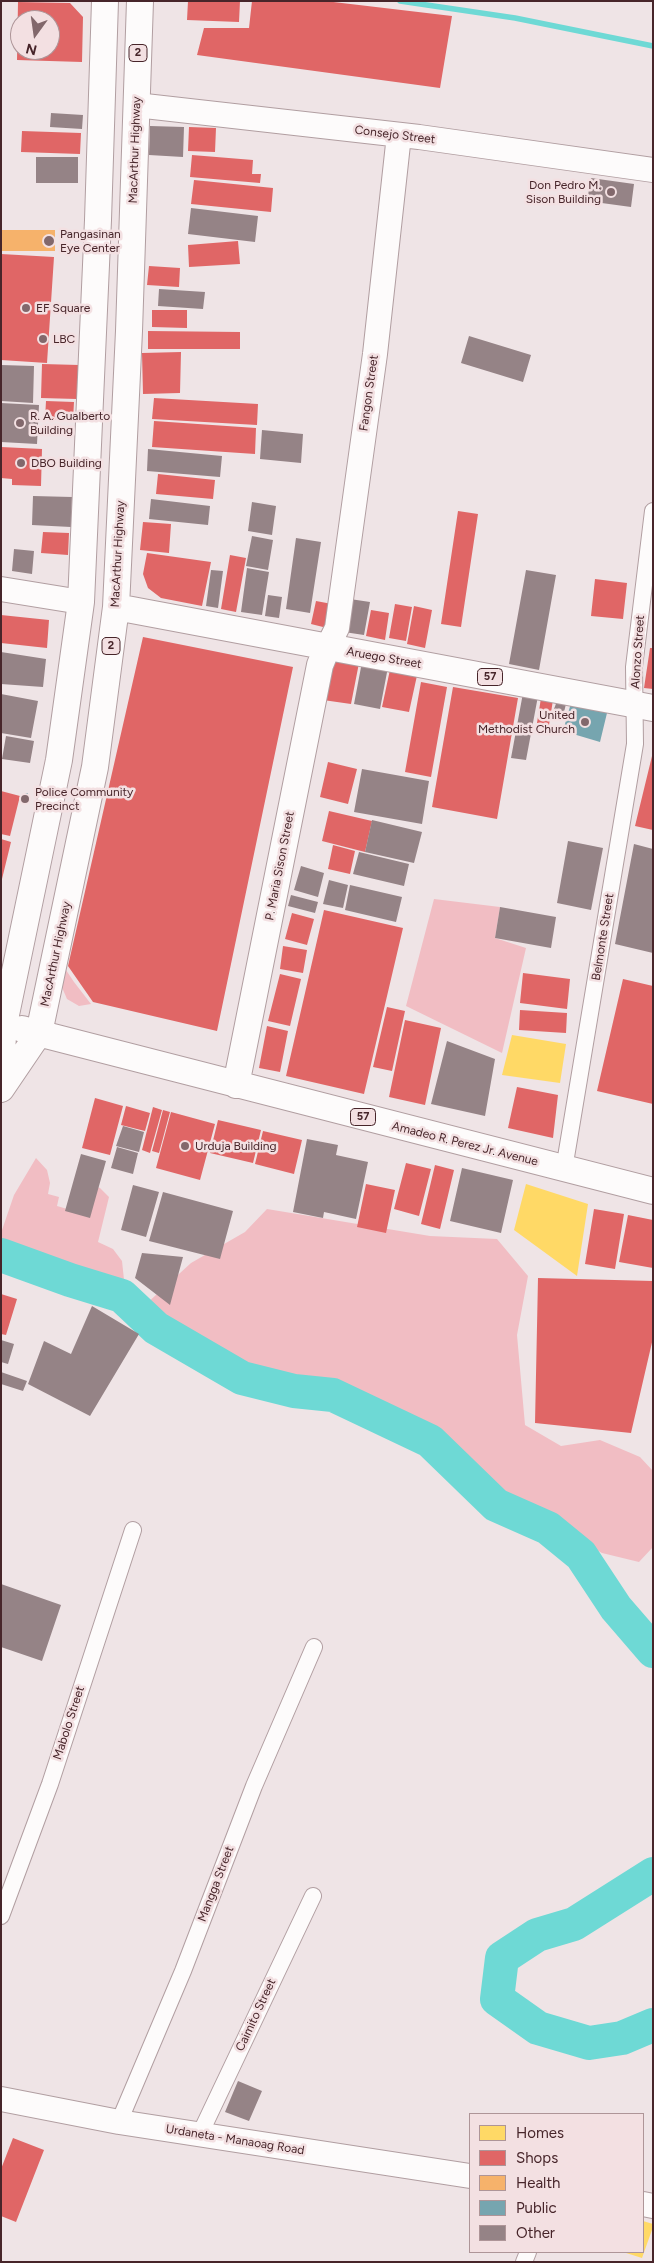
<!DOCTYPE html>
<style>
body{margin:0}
#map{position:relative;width:654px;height:2263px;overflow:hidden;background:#efe4e6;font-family:Figtree,sans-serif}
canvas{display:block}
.frame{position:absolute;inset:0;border:2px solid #47252a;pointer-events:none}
.legend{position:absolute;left:469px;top:2113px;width:175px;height:140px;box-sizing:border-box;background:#f3e0e2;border:1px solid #ae9598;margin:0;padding:6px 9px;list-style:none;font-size:15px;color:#47252a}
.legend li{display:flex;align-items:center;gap:10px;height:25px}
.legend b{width:25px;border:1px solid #ae9598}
.north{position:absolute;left:10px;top:10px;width:50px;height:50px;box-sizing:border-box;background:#f3e0e2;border:1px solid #ae9598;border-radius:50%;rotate:194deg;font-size:14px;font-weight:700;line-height:20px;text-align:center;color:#47252a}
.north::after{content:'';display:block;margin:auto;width:18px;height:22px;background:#82686c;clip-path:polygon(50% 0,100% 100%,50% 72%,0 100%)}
</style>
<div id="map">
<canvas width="654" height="2263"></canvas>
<div class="frame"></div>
<ul class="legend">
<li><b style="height:14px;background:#ffd966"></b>Homes</li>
<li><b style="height:14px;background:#e06666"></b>Shops</li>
<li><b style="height:14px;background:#f6b26b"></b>Health</li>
<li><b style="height:14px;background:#76a5af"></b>Public</li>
<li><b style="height:14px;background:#958386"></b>Other</li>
</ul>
<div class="north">N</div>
</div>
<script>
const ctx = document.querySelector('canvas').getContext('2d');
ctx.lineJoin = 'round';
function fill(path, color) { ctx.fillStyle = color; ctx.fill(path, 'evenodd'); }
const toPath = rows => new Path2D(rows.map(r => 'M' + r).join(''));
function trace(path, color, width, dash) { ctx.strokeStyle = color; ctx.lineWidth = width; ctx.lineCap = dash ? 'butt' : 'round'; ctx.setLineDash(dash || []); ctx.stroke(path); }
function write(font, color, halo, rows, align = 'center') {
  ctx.font = font + ' Figtree,sans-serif'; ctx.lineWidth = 5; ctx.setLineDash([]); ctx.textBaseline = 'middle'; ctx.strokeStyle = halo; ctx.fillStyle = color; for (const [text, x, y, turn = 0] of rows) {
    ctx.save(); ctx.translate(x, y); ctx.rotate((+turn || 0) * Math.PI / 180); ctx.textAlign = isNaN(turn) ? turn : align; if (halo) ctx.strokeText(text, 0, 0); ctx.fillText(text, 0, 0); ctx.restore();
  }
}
const green = toPath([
 [434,899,500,907,495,938,526,948,502,1053,406,1006],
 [66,970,74,982,91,1004,79,1006,67,999,61,985],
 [36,1158,47,1170,50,1183,48,1194,59,1197,57,1206,81,1213,89,1184,100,1188,109,1197,98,1242,113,1249,122,1261,125,1289,1,1250,1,1233,14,1195],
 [267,1209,430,1236,497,1239,528,1276,517,1335,525,1425,561,1446,600,1440,640,1457,653,1471,653,1547,639,1562,602,1553,488,1489,447,1446,337,1392,320,1388,300,1389,259,1378,223,1362,145,1305,191,1263,245,1232]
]);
const homes = toPath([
 [512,1035,566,1044,560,1083,502,1075],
 [526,1184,588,1204,577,1276,514,1230],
 [643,2221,653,2224,653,2227,642,2258,623,2252,643,2252]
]);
const shops = toPath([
 [188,1,240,1,239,22,187,20],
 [252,1,325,1,452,16,440,88,197,55,204,28,249,28],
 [18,2,70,3,83,17,82,62,17,60],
 [20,20,50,20,50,50,20,50],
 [189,127,216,128,215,152,188,151],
 [22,131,81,133,80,154,21,152],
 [192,155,253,160,252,174,261,174,260,183,190,177],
 [194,180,273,188,271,212,191,204],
 [238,241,240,264,189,267,188,245],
 [1,254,54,257,47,363,1,360],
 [149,266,180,268,179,287,147,285],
 [152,310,187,310,187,328,152,327],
 [148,331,240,332,240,349,148,349],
 [181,352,180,393,143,394,142,353],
 [42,364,79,365,77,399,41,398],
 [154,398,258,404,257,425,152,419],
 [46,401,74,402,73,420,45,419],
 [154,421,256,428,255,454,152,447],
 [1,447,42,449,41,486,12,485,12,479,1,478],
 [158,474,215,480,213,499,156,494],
 [458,511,478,514,461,627,441,624],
 [143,522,171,524,169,553,140,550],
 [43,532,69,533,68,555,41,553],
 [147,553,211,562,202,606,161,598,148,588,143,574],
 [230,555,246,558,236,612,221,609],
 [595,579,627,583,623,619,591,616],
 [316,601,332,604,327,628,311,624],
 [395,604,412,607,406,641,389,638],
 [414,606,432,610,425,648,407,644],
 [371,610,389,613,385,640,366,636],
 [1,615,49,620,47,648,1,643],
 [143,637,293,667,217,1031,93,1002,68,966],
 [650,648,653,648,653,689,644,688],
 [330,658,359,663,351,704,323,700],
 [391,665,418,671,409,712,382,707],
 [421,682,447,687,431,777,405,772],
 [453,687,518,698,497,819,432,807],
 [541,698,553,700,549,725,537,723],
 [652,756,653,756,653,830,635,826],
 [328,762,357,769,348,804,320,797],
 [1,791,20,796,10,836,1,834],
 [329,811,372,821,365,852,322,841],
 [1,839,11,842,2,879,1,879],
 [333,845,355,851,350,874,328,869],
 [324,910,403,928,364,1094,286,1076],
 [292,913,314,919,307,945,285,939],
 [283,946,307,950,303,973,280,969],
 [523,973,570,979,567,1009,520,1003],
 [280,974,301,979,290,1026,268,1021],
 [623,979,653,986,653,1104,597,1091],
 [387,1007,405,1011,392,1071,373,1067],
 [520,1010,567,1013,566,1033,519,1030],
 [405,1020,441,1028,425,1105,389,1097],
 [267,1026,288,1031,280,1072,259,1068],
 [517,1087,558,1095,553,1138,508,1128],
 [95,1098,123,1106,110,1155,82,1148],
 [126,1106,150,1113,145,1131,121,1125],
 [153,1107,162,1110,150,1153,142,1150],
 [163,1110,170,1112,159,1153,152,1151],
 [171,1112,215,1124,200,1180,156,1168],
 [218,1120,261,1130,253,1163,210,1153],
 [263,1131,302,1140,294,1174,255,1164],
 [406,1163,431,1169,419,1216,394,1209],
 [435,1165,454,1170,440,1229,421,1224],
 [366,1184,395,1190,386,1233,357,1227],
 [594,1209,624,1214,615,1269,585,1264],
 [628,1215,653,1220,653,1268,619,1262],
 [538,1278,653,1281,653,1338,631,1433,535,1423],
 [1,1294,17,1299,6,1335,1,1334],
 [13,2138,44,2150,16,2222,1,2216,1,2169]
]);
const health = toPath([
 [1,230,55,230,55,251,1,251]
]);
const public = toPath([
 [571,703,607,713,600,742,563,731],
 [25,793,28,793,25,804,23,804]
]);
const stream = toPath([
 [400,1,515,18,653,46]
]);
const river = toPath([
 [1,1255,70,1280,122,1296,156,1328,242,1378,294,1391,333,1395,430,1441,496,1505,548,1528,581,1555,616,1608,653,1651],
 [653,1874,574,1924,537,1935,502,1958,497,1999,538,2028,589,2043,622,2038,653,2025]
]);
const building = toPath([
 [51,113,83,115,82,129,50,127],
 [150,126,184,127,183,157,149,155],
 [36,157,78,157,78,183,36,183],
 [591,178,634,184,631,207,587,201],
 [191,208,258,216,255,242,188,234],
 [159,289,205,292,203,309,158,306],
 [469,336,531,355,523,382,461,363],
 [1,365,34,366,33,403,1,401],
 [1,403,39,405,37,444,1,442],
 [262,430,303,434,301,463,260,459],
 [148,449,222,456,220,477,147,471],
 [33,496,72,497,71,527,32,525],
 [151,499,210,506,208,525,149,519],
 [252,502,276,506,272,535,248,531],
 [252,536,273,540,268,570,246,566],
 [296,538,321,542,310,613,286,609],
 [14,549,34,551,32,574,12,571],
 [247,568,269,572,262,615,241,612],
 [211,570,223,571,218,608,206,606],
 [526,570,556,575,539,670,509,664],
 [268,595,282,597,279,618,265,616],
 [350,599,370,602,364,635,344,632],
 [1,652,46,659,43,687,1,684],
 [362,662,388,667,380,709,354,704],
 [523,693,538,696,526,760,511,758],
 [1,694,38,701,31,738,1,733],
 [557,701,566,704,564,712,554,709],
 [6,736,34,741,30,763,2,759],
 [362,769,429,781,422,824,354,812],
 [372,820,422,832,414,863,365,852],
 [568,841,603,848,591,910,557,903],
 [634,844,653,849,653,953,615,944],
 [359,852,409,864,404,886,353,874],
 [301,866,324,873,318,897,294,890],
 [329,880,348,885,343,908,323,904],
 [350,885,402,897,396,922,345,910],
 [291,895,318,902,315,913,288,906],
 [500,907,556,917,551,948,495,938],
 [447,1041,495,1059,485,1116,431,1104],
 [123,1126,144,1132,139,1152,116,1146],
 [307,1139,338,1145,336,1155,368,1162,356,1219,324,1212,323,1218,293,1212],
 [117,1147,138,1153,133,1174,111,1168],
 [81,1154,106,1161,90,1218,65,1211],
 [462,1168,513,1180,501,1233,450,1221],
 [133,1185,159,1192,146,1237,121,1230],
 [163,1192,233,1211,220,1259,149,1241],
 [142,1253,183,1257,170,1305,135,1278],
 [92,1306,139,1334,90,1416,28,1384,44,1341,71,1354],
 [1,1340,14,1344,8,1364,1,1362],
 [1,1372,27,1381,23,1391,1,1384],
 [1,1584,61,1605,42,1661,1,1647],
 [238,2081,262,2091,249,2121,225,2112]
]);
const street = toPath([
 [564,1169,635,744,634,667,653,511],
 [1,1916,50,1784,133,1530],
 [119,2122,183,1971,254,1786,314,1647],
 [200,2134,313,1896],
 [524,2262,528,2252]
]);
const secondary = toPath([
 [136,105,419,137,653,170],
 [1,589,81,602],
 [327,648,337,628,375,354,399,135],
 [1,2099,119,2122,470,2176],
 [643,2204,653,2206]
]);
const primary = toPath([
 [116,607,653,708],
 [22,1029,653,1191],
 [1,1063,4,1024,59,760,81,602,98,220,105,1],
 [236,1085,320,665,327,648],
 [1,1089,39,1033,95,767,116,607,129,331,140,1]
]);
const markers = [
 [611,192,5,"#82686c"],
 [49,241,6,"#82686c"],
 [26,308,5,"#82686c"],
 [43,339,5,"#82686c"],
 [20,423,5,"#82686c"],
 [21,463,5,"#82686c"],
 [585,722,5,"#82686c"],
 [25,799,5,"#82686c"],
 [185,1146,5,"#82686c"]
];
const shields = [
 [138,53,18],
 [111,646,18],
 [490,677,25],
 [363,1117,25]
];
const shieldNames = [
 ["2",138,53],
 ["2",111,646],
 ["57",490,677],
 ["57",363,1117]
];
const streetNames = [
 ["Consejo Street",395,135,7],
 ["MacArthur Highway",135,150,-88],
 ["Fangon Street",369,393,-82],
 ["MacArthur Highway",118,554,-87],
 ["Alonzo Street",638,652,-86],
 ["Aruego Street",384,658,10],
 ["P. Maria Sison Street",280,866,-79],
 ["Belmonte Street",603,937,-81],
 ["MacArthur Highway",56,954,-78],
 ["Amadeo R. Perez Jr. Avenue",465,1144,14],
 ["Mabolo Street",69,1723,-72],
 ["Mangga Street",216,1884,-69],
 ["Caimito Street",256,2015,-65],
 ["Urdaneta - Manaoag Road",235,2140,9]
];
const poiNames = [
 ["Don Pedro M.",601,185,"right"],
 ["Sison Building",601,199,"right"],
 ["Pangasinan",60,234],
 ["Eye Center",60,248],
 ["EF Square",36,308],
 ["LBC",53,339],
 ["R. A. Gualberto",30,416],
 ["Building",30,430],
 ["DBO Building",31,463],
 ["United",575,715,"right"],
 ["Methodist Church",575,729,"right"],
 ["Police Community",35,792],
 ["Precinct",35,806],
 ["Urduja Building",195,1146]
];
fill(green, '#f1bdc3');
fill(homes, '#ffd966');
fill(shops, '#e06666');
fill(health, '#f6b26b');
fill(public, '#76a5af');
trace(stream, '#6ed9d5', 5.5);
trace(river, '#6ed9d5', 34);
fill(building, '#958386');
trace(street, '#b19ea1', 18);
trace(secondary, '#b19ea1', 26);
trace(primary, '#b19ea1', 28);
trace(street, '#fdfbfb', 16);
trace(secondary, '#fdfbfb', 24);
trace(primary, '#fdfbfb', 26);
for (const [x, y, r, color] of markers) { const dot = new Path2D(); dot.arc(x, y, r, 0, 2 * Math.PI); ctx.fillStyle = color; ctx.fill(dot); trace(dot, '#f3e0e2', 2); }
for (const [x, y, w] of shields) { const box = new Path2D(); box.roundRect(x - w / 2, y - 8.5, w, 17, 4); ctx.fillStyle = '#f3e0e2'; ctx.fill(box); trace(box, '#47252a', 1); }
write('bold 11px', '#47252a', null, shieldNames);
write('12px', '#47252a', '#f3e0e2', streetNames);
write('12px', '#47252a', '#f3e0e2', poiNames, 'left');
</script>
